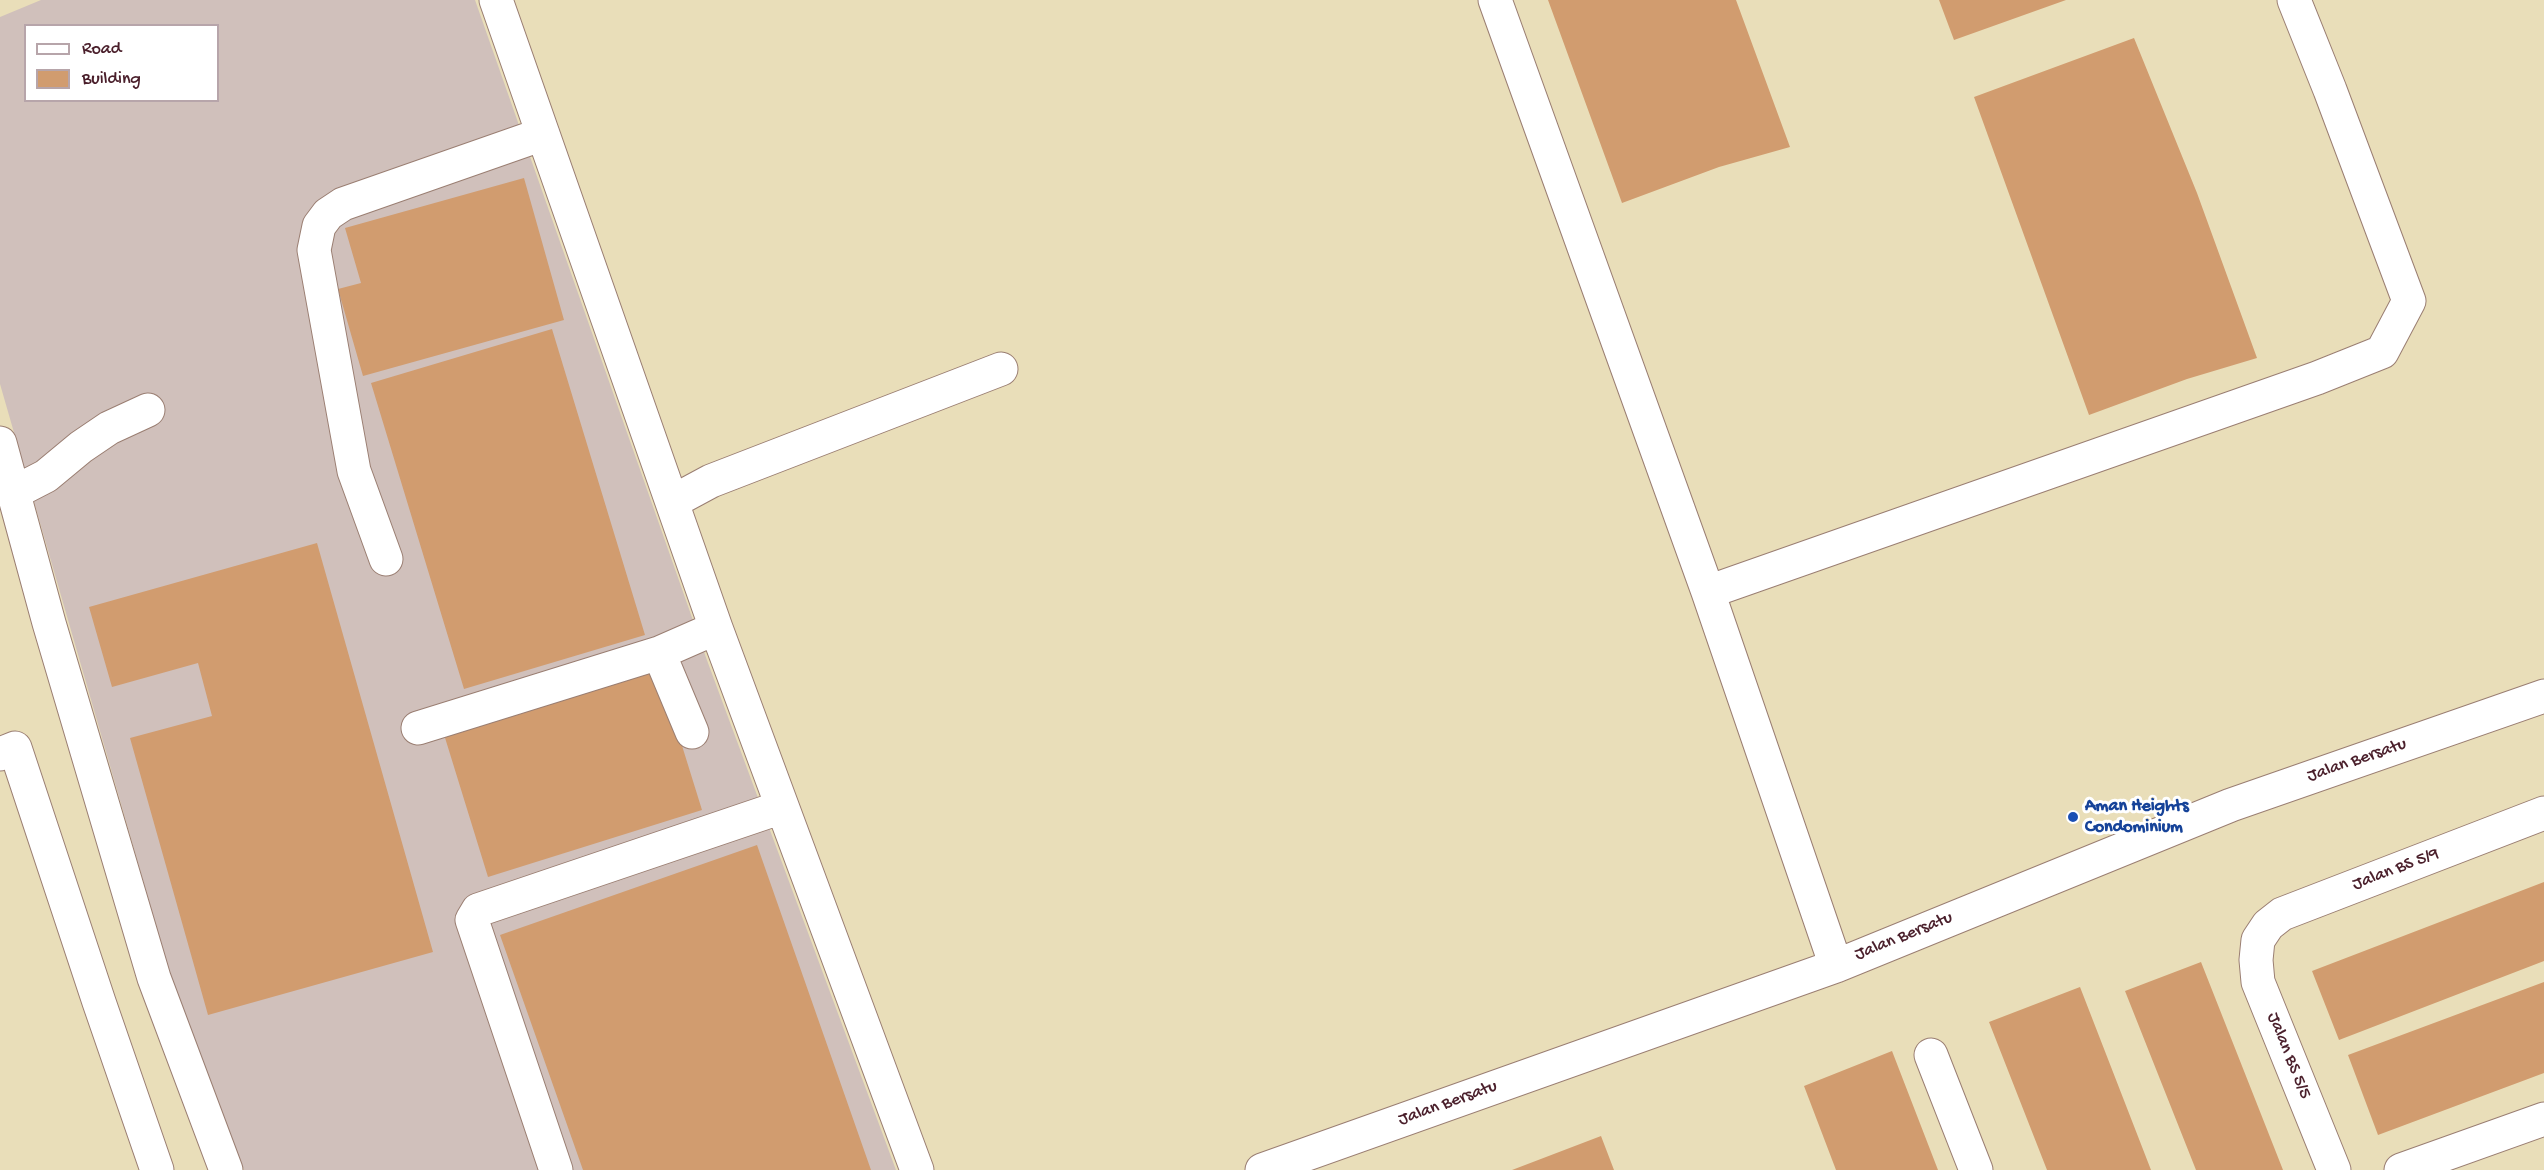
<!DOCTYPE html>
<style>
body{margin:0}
#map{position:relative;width:2544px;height:1170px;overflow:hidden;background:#e9deb9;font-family:"Gochi Hand",sans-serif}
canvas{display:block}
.legend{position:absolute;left:24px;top:24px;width:195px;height:78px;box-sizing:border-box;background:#fff;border:2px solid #b7a5aa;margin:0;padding:8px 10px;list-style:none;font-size:18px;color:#4a1f2b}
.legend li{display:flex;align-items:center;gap:12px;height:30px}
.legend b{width:30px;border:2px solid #b7a5aa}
</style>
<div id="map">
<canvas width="2544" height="1170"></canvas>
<ul class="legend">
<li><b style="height:8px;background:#fff"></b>Road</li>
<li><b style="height:16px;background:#d19c6f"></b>Building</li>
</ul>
</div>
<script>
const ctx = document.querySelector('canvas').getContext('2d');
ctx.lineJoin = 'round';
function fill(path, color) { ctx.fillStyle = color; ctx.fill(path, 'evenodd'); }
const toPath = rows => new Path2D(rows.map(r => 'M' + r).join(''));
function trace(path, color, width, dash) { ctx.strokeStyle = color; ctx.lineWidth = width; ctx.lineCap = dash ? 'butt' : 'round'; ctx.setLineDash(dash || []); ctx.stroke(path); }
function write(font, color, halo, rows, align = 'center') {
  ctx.font = font + ' "Gochi Hand",sans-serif'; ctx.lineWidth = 6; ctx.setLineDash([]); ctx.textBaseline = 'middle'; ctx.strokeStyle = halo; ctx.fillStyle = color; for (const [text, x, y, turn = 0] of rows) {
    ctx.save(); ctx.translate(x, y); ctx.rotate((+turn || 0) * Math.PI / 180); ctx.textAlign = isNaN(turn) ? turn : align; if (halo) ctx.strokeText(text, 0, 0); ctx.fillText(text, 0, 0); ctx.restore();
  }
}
const industrial = toPath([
 [41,0,475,0,708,663,896,1170,244,1170,170,974,0,384,0,17],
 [26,26,218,26,218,100,26,100]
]);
const building = toPath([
 [1548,0,1736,0,1790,147,1719,167,1622,203],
 [1939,0,2066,0,1954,40],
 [2134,38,2197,193,2257,358,2187,379,2089,415,1974,97],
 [524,178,564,320,363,376,338,289,361,283,345,228],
 [552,329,645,635,464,689,371,383],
 [317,543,433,952,208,1015,130,738,212,716,198,663,112,687,89,607],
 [656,662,702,810,488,877,442,728],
 [757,845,871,1170,583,1170,500,935],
 [2544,882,2544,961,2339,1040,2312,971],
 [2201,962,2283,1170,2196,1170,2125,991],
 [2544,982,2544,1073,2378,1135,2348,1055],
 [2080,987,2151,1170,2047,1170,1989,1022],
 [1892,1051,1938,1170,1836,1170,1804,1086],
 [1601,1136,1614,1170,1512,1170]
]);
const minor = toPath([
 [496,0,716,628,917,1170],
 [1495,0,1708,592,1836,966],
 [0,443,49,623,154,978,226,1170],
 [15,492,46,476,81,447,109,428,148,410],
 [672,502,711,481,1001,369],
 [386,559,354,471,314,250,319,226,328,214,343,204,543,134],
 [1708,592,2317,378,2382,352,2409,301,2330,90,2294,0],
 [659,653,692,732],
 [418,728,659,653,716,628],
 [0,754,15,748,99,1002,157,1170],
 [1931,1055,1976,1170],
 [556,1170,472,920,478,910,782,807],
 [1262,1170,1836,966,2231,805,2544,696],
 [2334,1170,2258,982,2256,960,2258,940,2268,925,2282,914,2544,813],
 [2401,1170,2544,1119]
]);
const markers = [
 [2073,817,6,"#1a4fb4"]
];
const streetNames = [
 ["Jalan Bersatu",2357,761,-19],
 ["Jalan BS 5/9",2396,870,-21],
 ["Jalan Bersatu",1904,937,-22],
 ["Jalan BS 5/5",2288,1056,68],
 ["Jalan Bersatu",1448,1104,-20]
];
const transitNames = [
 ["Aman Heights",2085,807],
 ["Condominium",2085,828]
];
fill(industrial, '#d0c0bb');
fill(building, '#d19c6f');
trace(minor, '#9a7e72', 35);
trace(minor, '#fff', 33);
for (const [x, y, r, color] of markers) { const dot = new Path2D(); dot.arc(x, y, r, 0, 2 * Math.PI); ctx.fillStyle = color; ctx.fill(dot); trace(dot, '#fff', 2); }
write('18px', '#4a1f2b', '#fff', streetNames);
write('bold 18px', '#164399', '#fff', transitNames, 'left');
</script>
